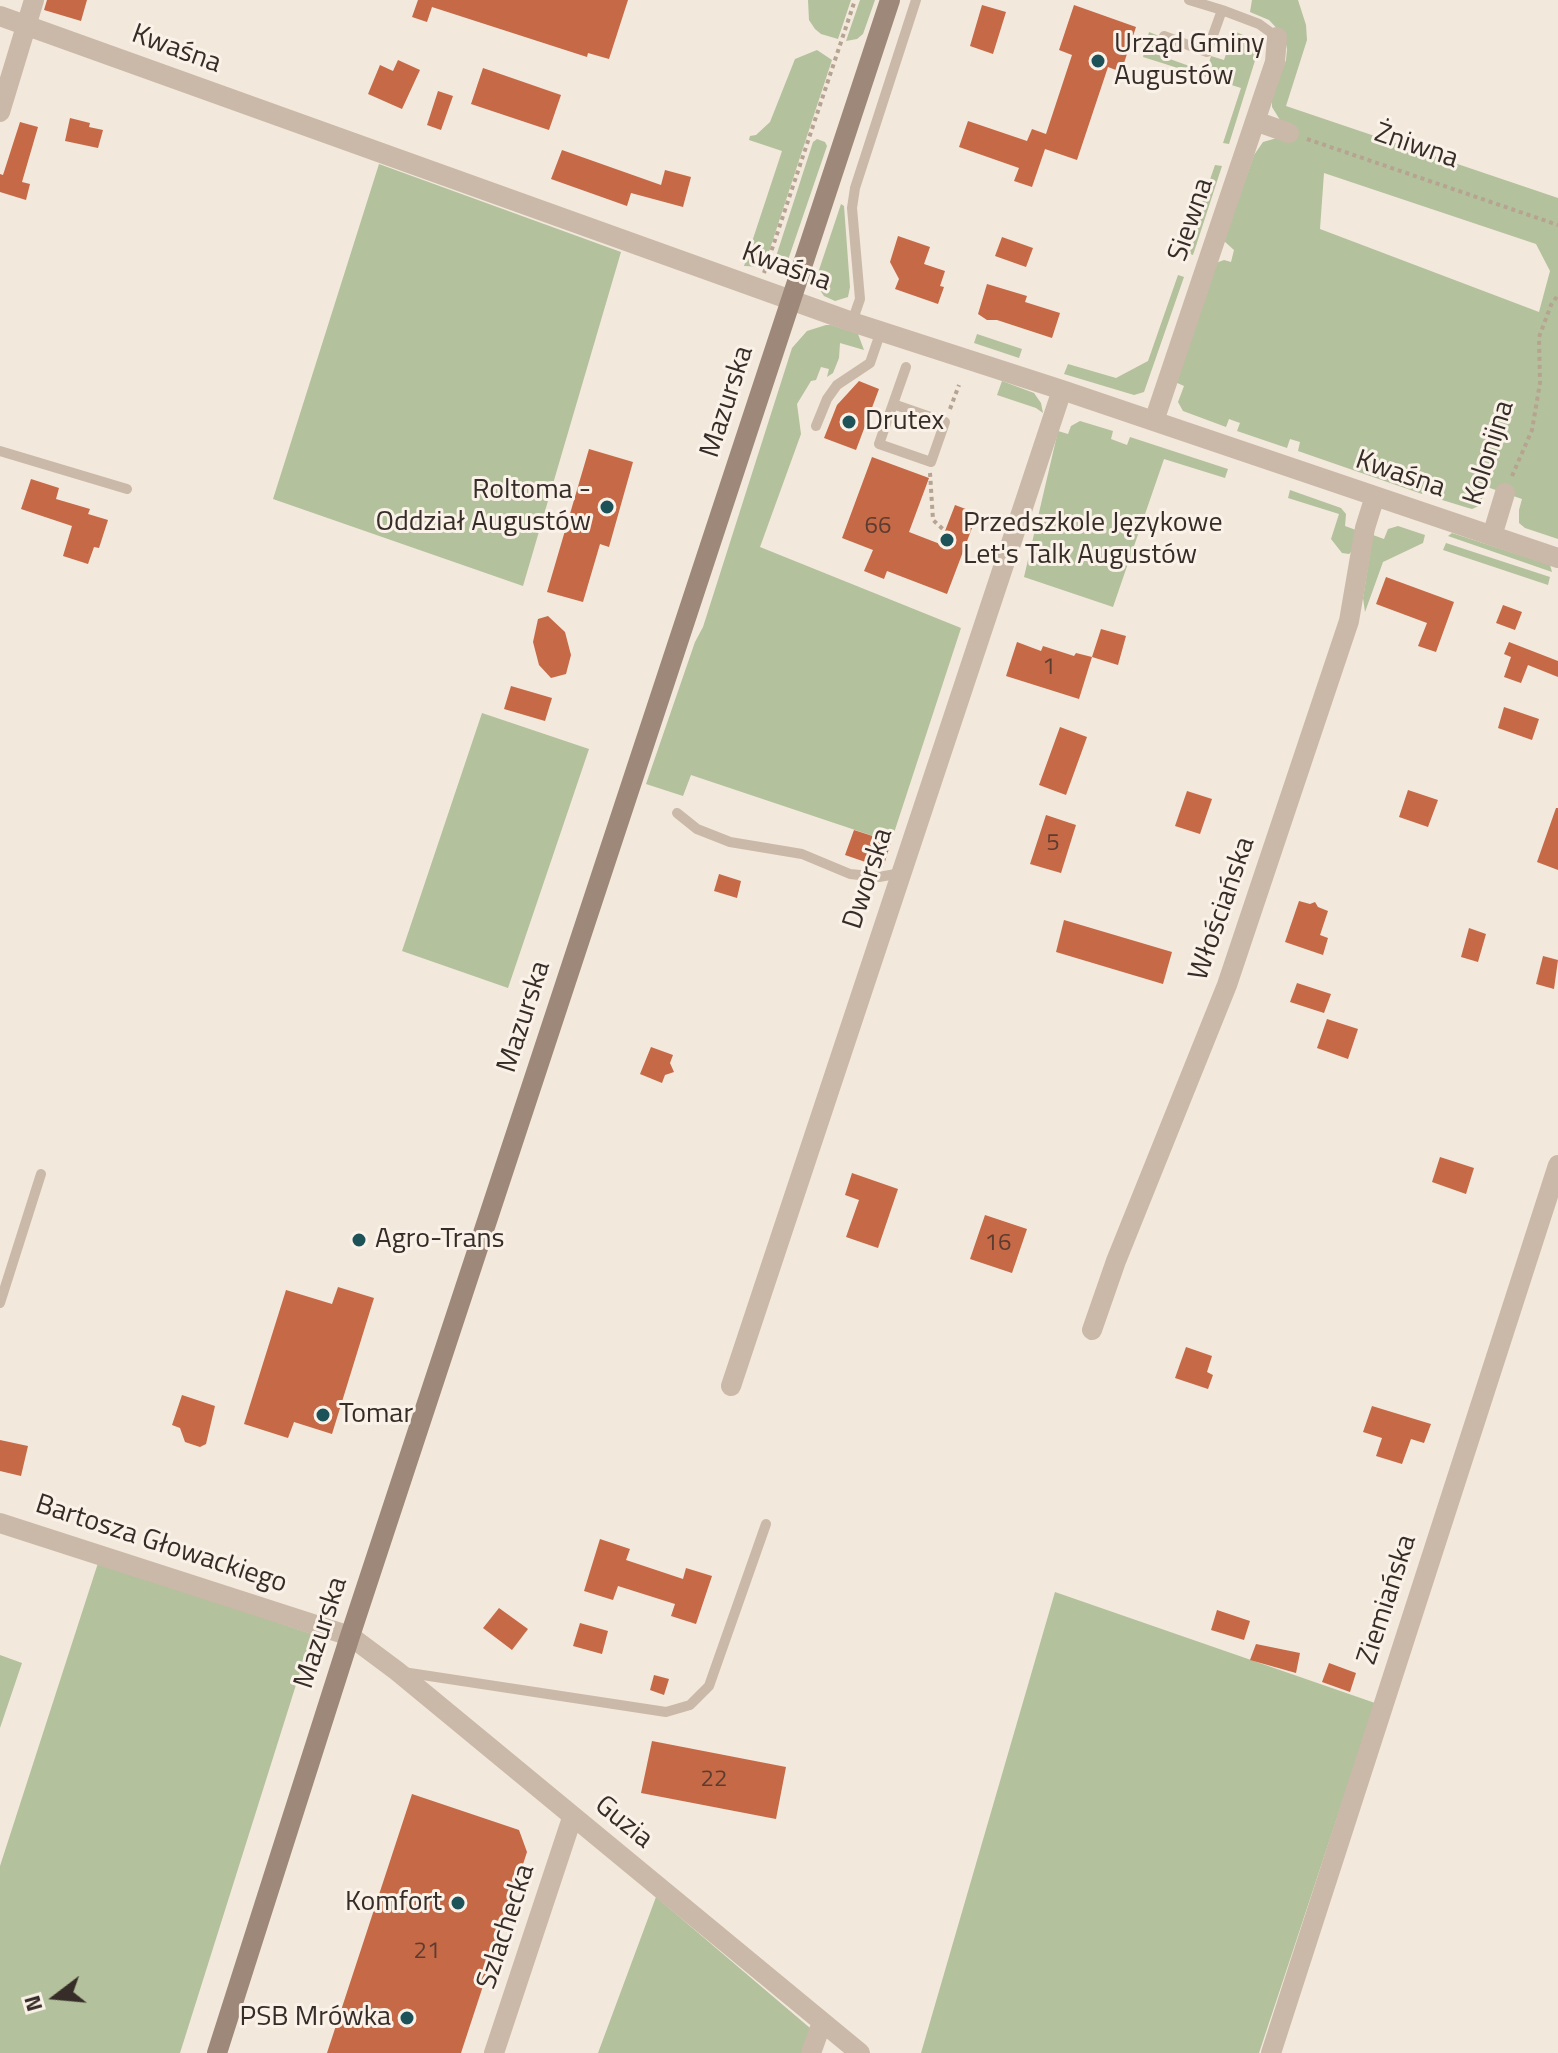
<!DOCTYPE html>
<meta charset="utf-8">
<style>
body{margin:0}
#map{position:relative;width:1558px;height:2053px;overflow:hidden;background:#f2e8dc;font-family:"Titillium Web",sans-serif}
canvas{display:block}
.north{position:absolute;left:16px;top:1957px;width:80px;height:80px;-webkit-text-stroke:6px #faf2e8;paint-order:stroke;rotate:254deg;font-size:22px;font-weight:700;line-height:32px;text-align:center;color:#372d28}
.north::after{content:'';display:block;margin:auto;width:28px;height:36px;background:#372d28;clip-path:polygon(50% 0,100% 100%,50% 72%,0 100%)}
</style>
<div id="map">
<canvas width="1558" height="2053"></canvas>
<div class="north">N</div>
</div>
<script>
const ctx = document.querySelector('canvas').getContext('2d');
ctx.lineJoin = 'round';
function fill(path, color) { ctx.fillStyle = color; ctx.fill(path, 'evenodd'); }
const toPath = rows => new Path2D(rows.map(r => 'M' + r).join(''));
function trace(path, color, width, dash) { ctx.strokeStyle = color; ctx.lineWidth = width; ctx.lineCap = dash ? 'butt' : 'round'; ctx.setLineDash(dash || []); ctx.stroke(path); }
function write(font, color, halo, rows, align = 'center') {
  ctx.font = font + ' "Titillium Web",sans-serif'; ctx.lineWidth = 6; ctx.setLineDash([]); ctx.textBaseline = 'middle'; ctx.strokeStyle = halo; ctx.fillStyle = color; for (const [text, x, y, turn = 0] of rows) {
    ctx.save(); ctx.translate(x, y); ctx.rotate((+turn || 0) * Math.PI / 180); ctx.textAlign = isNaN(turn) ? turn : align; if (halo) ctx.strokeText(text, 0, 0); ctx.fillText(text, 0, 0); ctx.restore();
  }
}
const green = toPath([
 [808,0,851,0,838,39,821,34,815,29,809,20],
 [860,0,875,0,863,34,857,39,846,41],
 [1252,0,1298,0,1306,25,1307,40,1286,106,1558,198,1558,539,1525,528,1519,523,1519,510,1522,499,1487,487,1479,506,1472,509,1465,507,1439,499,1442,488,1426,485,1422,494,1298,451,1300,442,1290,439,1287,448,1237,431,1240,423,1229,419,1226,427,1183,411,1178,402,1184,386,1175,382,1216,263,1224,260,1231,262,1234,250,1224,241,1254,155,1263,142,1277,138,1280,120,1272,107,1272,96,1286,60,1287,49,1284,36,1269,20,1250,12],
 [1324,173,1536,244,1550,271,1539,312,1320,229],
 [1234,31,1254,40,1258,51,1229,144,1223,143,1241,88,1143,57,1149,32,1159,36,1153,53,1206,72,1211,56,1224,60],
 [817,50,832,60,764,267,744,266,782,151,749,140,750,136,756,135,770,122,795,59],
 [817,139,825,142,827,146,788,260,771,272,813,142],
 [379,164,621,252,523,586,273,499],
 [1215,165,1222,166,1193,255,1185,252],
 [841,204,844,206,850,287,848,297,835,301,824,296,818,287,816,279],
 [1178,275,1184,277,1144,392,1134,395,1064,374,1068,364,1116,378,1148,361],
 [826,325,831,325,858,334,864,350,840,343,839,358,833,373,827,377,829,369,821,367,816,380,811,381,797,404,801,434,760,547,961,628,891,842,691,775,683,796,646,784,695,642,703,627,792,348,807,331],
 [977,334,1022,349,1019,358,974,343],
 [1002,381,1034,393,1041,403,1043,413,1036,408,997,395],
 [1080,421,1113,431,1111,439,1127,445,1130,437,1228,469,1225,478,1164,459,1113,607,1024,577,1058,431,1068,434,1071,426],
 [1290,490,1341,508,1346,514,1345,526,1356,530,1355,548,1349,554,1342,553,1331,539,1339,514,1288,498],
 [1398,526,1425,535,1423,543,1383,562,1365,612,1363,598,1373,535,1384,539,1388,529],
 [1452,533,1550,565,1552,572,1448,536],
 [1446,543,1550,577,1548,585,1443,550],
 [482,713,589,749,508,988,402,951],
 [98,1563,312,1634,180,2053,0,2053,0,1866],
 [1055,1592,1375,1703,1259,2053,921,2053],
 [0,1655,22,1663,0,1728],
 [656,1897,810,2028,802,2053,598,2053]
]);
const building = toPath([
 [47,0,87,0,81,21,44,10],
 [418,0,628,0,609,59,588,53,587,57,432,7,427,22,412,17],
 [982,5,1006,12,993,54,970,46],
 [1074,5,1136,27,1121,72,1108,67,1077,160,1045,149,1032,187,1014,181,1019,168,959,147,968,121,1027,141,1032,129,1046,134,1072,55,1059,50],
 [398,60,420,70,402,109,368,94,380,65,393,71],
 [483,68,561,95,549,130,471,104],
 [438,91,453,96,441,130,427,125],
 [70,118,90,123,89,127,103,130,98,148,65,141],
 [20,122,38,127,22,182,30,184,26,200,0,192,0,174,3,175],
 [562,150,661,185,665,170,691,177,683,207,631,193,627,206,551,179],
 [898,236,930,247,924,264,945,271,940,286,944,287,938,304,895,289,899,279,890,262],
 [1002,237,1033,248,1026,267,995,256],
 [987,284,1027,296,1025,302,1060,313,1052,338,997,320,987,320,978,314],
 [859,381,879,389,856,450,824,438,837,405],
 [589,449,633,462,609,547,600,544,583,602,547,592],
 [872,457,929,478,909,532,940,544,955,505,971,511,966,525,972,528,947,594,887,571,884,579,864,571,873,550,842,538],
 [31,479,59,488,56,499,90,509,88,514,108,520,99,548,94,547,88,564,63,556,72,526,21,509],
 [1386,577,1454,602,1436,652,1418,646,1427,623,1376,604],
 [1503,605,1522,612,1515,630,1496,623],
 [548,616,565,632,571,655,566,674,551,678,539,665,533,642,538,619],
 [1101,629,1126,636,1118,665,1092,657],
 [1017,642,1041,651,1043,646,1074,656,1076,653,1092,657,1079,699,1006,676],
 [1509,642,1558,661,1558,677,1528,665,1521,683,1504,677,1511,657,1504,654],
 [511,686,552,698,545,721,504,709],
 [1504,707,1539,719,1532,740,1498,728],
 [1060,727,1087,737,1066,795,1039,785],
 [1408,790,1438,800,1428,827,1399,817],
 [1187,791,1212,799,1200,834,1175,826],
 [1556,808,1558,808,1558,870,1537,862],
 [1046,815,1076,825,1061,873,1030,864],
 [854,830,891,842,883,868,845,855],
 [719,874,741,881,737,898,714,891],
 [1299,901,1310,904,1315,902,1318,907,1328,911,1320,935,1328,938,1323,955,1285,942],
 [1064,920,1172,952,1163,984,1056,952],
 [1469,928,1486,934,1478,962,1461,957],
 [1543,956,1558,960,1554,989,1536,984],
 [1297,983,1331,994,1324,1013,1290,1002],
 [1327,1019,1358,1029,1348,1059,1317,1048],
 [651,1047,673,1055,670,1063,674,1072,665,1075,662,1083,640,1074],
 [1440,1157,1474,1168,1466,1194,1432,1182],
 [852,1173,898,1189,878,1248,846,1237,859,1200,845,1195],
 [985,1215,1027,1229,1012,1273,970,1259],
 [338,1287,374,1298,332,1434,294,1422,288,1438,244,1424,286,1290,332,1304],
 [1186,1347,1212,1356,1207,1372,1213,1375,1208,1389,1175,1378],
 [182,1395,215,1406,206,1444,200,1447,185,1442,180,1428,172,1425],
 [1372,1406,1431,1424,1424,1443,1411,1439,1402,1464,1376,1456,1382,1438,1363,1432],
 [0,1440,28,1446,21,1476,0,1471],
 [600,1539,630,1549,626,1560,683,1579,686,1568,712,1576,696,1624,671,1616,675,1604,618,1586,613,1600,584,1591],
 [499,1608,528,1629,512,1650,483,1628],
 [1217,1610,1250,1621,1244,1640,1211,1630],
 [580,1623,608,1631,602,1654,573,1646],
 [1256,1644,1300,1653,1296,1673,1250,1660],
 [1329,1663,1356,1673,1350,1692,1322,1682],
 [654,1675,669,1679,664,1695,650,1690],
 [652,1741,786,1767,776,1819,641,1793],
 [412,1794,519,1830,527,1852,461,2053,327,2053]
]);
const path = toPath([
 [1307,139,1558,225],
 [764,273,855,0],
 [950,409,959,385],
 [930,473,933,520,945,531],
 [1512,476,1532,430,1540,383,1539,337,1551,305,1558,295]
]);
const lane = toPath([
 [1222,10,1259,24,1277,37],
 [1164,36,1207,52,1222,10,1189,0],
 [852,322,860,299,852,208,855,188,916,0],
 [893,404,945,422,931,462,879,444,893,404,906,367],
 [816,426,827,399,837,385,870,363,881,331],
 [0,451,127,489],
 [677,813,697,829,730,842,802,854,850,874,879,877,901,873],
 [0,1303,41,1174],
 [403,1672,666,1712,690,1705,709,1686,766,1524]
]);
const street = toPath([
 [0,16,852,322,1062,390,1558,558],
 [0,112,34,0],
 [1255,121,1289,133],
 [1154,421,1275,62,1277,37],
 [1492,536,1505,493],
 [1092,1330,1116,1261,1227,985,1349,621,1365,528,1375,496],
 [731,1386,1062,390],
 [0,1523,350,1636,397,1671,860,2053],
 [494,2053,572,1818],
 [811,2053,822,2022],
 [1271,2053,1558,1165]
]);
const secondary = toPath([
 [217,2053,350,1636,890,0]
]);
const markers = [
 [1098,61,8,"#1d5258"],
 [849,422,8,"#1d5258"],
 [607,507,8,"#1d5258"],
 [947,540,8,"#1d5258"],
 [359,1240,8,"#1d5258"],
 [323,1415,8,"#1d5258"],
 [458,1903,8,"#1d5258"],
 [407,2018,8,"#1d5258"]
];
const numberNames = [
 ["66",878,527],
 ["1",1049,668],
 ["5",1053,844],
 ["16",998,1244],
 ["22",714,1780],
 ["21",427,1952]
];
const poiNames = [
 ["Urząd Gminy",1114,45],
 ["Augustów",1114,77],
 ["Drutex",865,422],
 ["Roltoma -",591,491,"right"],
 ["Oddział Augustów",591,523,"right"],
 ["Przedszkole Językowe",963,524],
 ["Let's Talk Augustów",963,556],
 ["Agro-Trans",375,1240],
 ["Tomar",339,1415],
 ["Komfort",442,1903,"right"],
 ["PSB Mrówka",391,2018,"right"]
];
const streetNames = [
 ["Kwaśna",176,50,20],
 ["Żniwna",1416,147,19],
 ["Siewna",1192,220,-71],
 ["Kwaśna",786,268,20],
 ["Mazurska",728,402,-72],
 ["Kolonijna",1490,453,-72],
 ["Kwaśna",1400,475,19],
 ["Dworska",869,879,-72],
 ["Włościańska",1223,909,-71],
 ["Mazurska",525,1017,-72],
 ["Bartosza Głowackiego",161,1545,18],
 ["Ziemiańska",1388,1600,-72],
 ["Mazurska",322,1633,-72],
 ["Guzia",623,1823,39],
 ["Szlachecka",507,1927,-72]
];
fill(green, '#b3c19c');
fill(building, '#c66946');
trace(path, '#b6a392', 4, [4, 4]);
trace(lane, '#cab9a8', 10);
trace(street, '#cab9a8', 20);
trace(secondary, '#9e8879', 20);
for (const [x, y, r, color] of markers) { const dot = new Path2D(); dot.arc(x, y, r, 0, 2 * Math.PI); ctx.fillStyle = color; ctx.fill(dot); trace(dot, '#faf2e8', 3); }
write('24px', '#5b3c30', null, numberNames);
write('28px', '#372d28', '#faf2e8', poiNames, 'left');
write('28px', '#372d28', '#faf2e8', streetNames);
</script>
